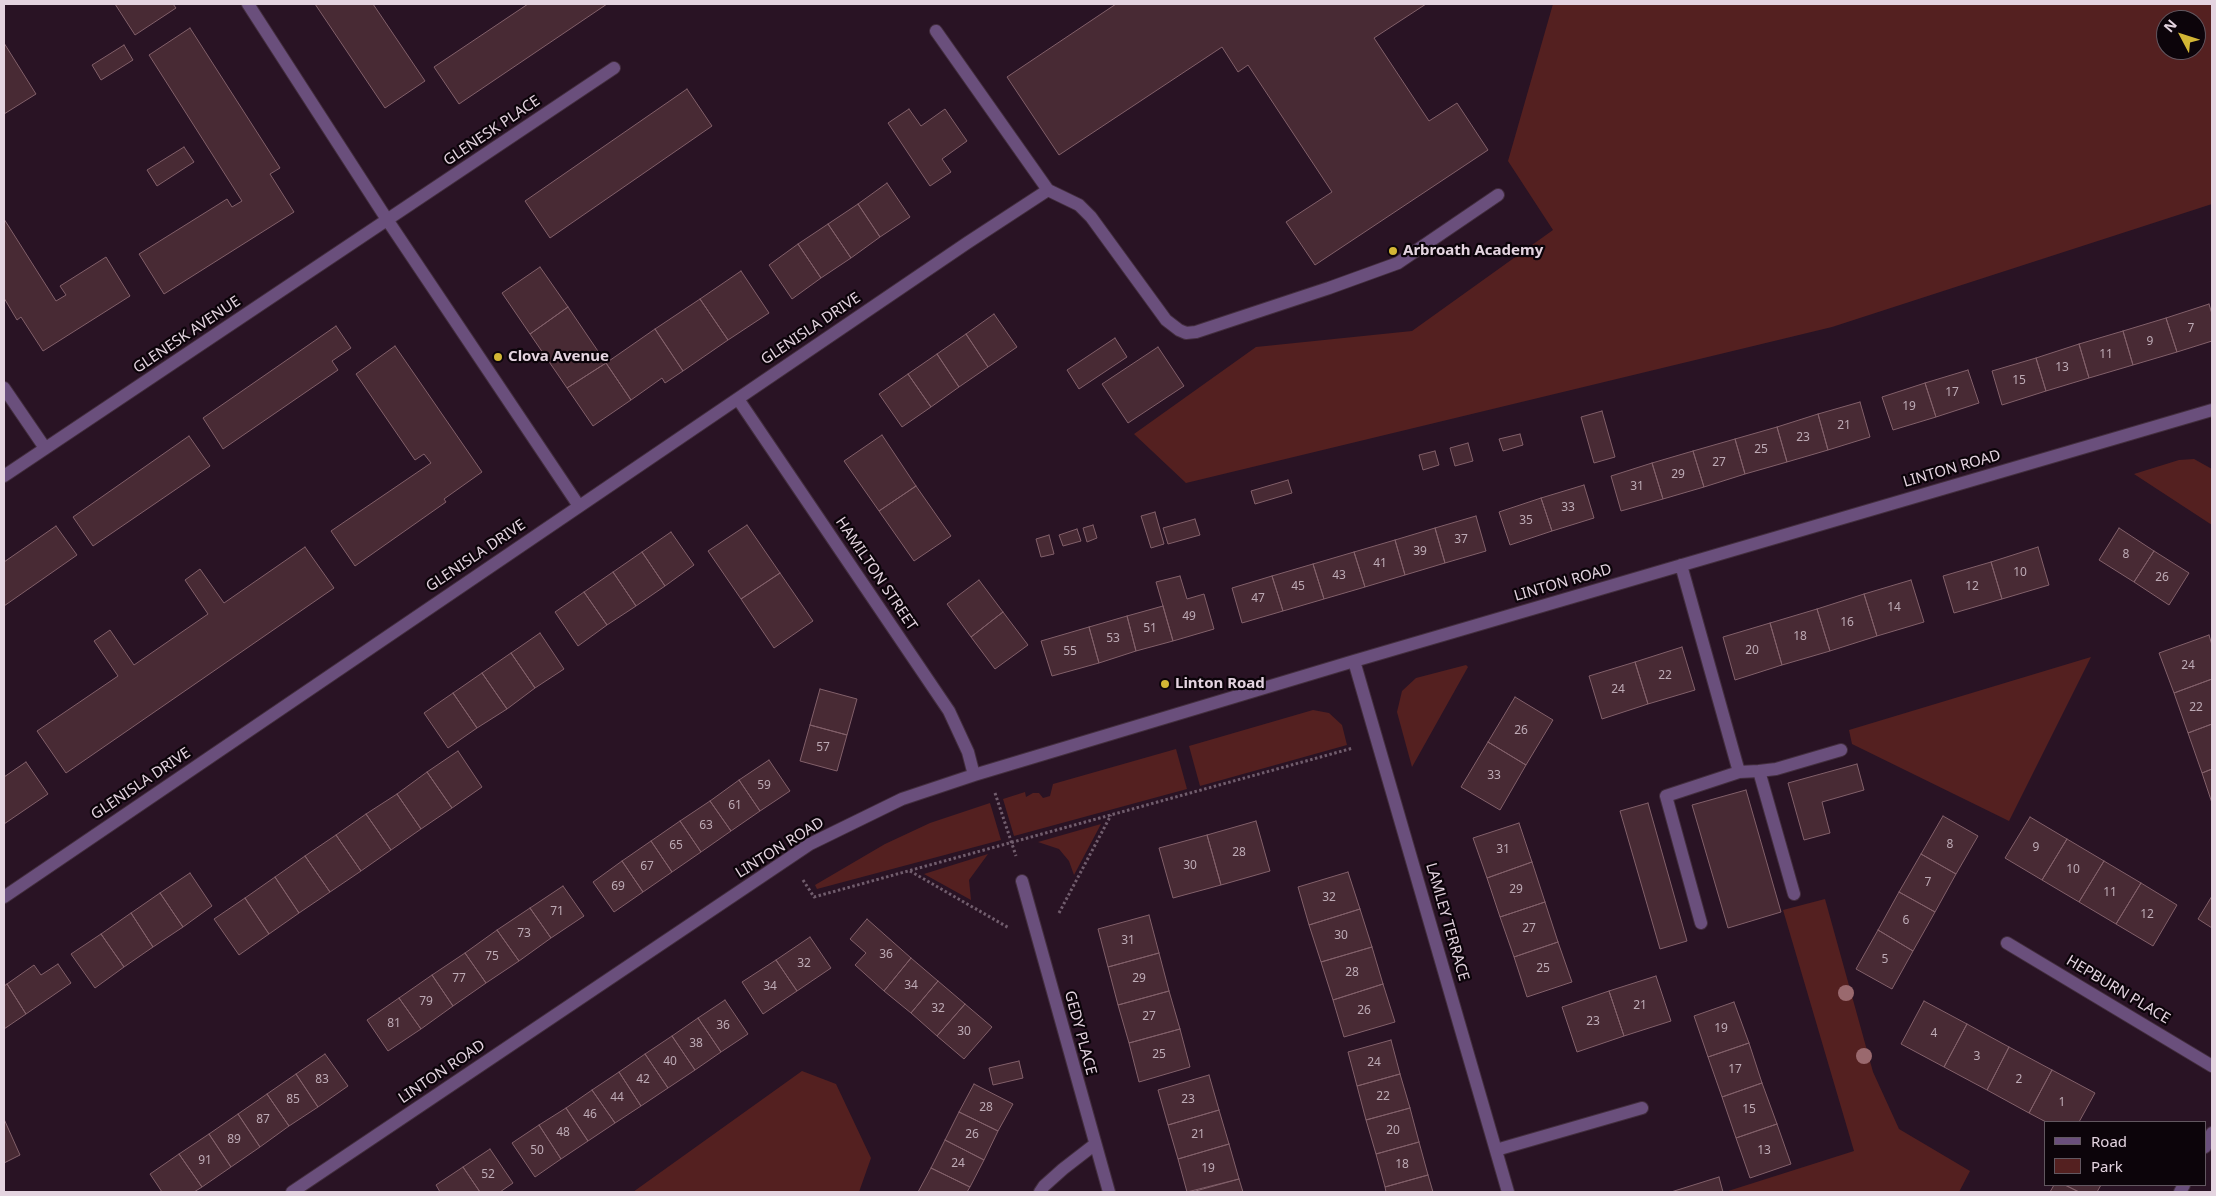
<!DOCTYPE html>
<style>
body{margin:0}
#map{position:relative;width:2216px;height:1196px;overflow:hidden;background:#291324;font-family:"Noto Sans",sans-serif}
canvas{display:block}
.frame{position:absolute;inset:0;border:5px solid #e4d4e0;pointer-events:none}
.legend{position:absolute;left:2044px;top:1121px;width:162px;height:65px;box-sizing:border-box;background:#0c040a;border:1px solid #625760;margin:0;padding:6px 9px;list-style:none;font-size:15px;color:#e4d4e0}
.legend li{display:flex;align-items:center;gap:10px;height:25px}
.legend b{width:25px;border:1px solid #625760}
.north{position:absolute;left:2156px;top:10px;width:50px;height:50px;box-sizing:border-box;background:#0c040a;border:1px solid #625760;border-radius:50%;rotate:310deg;font-size:14px;font-weight:700;line-height:20px;text-align:center;color:#e4d4e0}
.north::after{content:'';display:block;margin:auto;width:18px;height:22px;background:#d3b635;clip-path:polygon(50% 0,100% 100%,50% 72%,0 100%)}
</style>
<div id="map">
<canvas width="2216" height="1196"></canvas>
<div class="frame"></div>
<ul class="legend">
<li><b style="height:6px;background:#6a4f7c"></b>Road</li>
<li><b style="height:14px;background:#542020"></b>Park</li>
</ul>
<div class="north">N</div>
</div>
<script>
const ctx = document.querySelector('canvas').getContext('2d');
ctx.lineJoin = 'round';
function fill(path, color) { ctx.fillStyle = color; ctx.fill(path, 'evenodd'); }
const toPath = rows => new Path2D(rows.map(r => 'M' + r).join(''));
function trace(path, color, width, dash) { ctx.strokeStyle = color; ctx.lineWidth = width; ctx.lineCap = dash ? 'butt' : 'round'; ctx.setLineDash(dash || []); ctx.stroke(path); }
function write(font, color, halo, rows, align = 'center') {
  ctx.font = font + ' "Noto Sans",sans-serif'; ctx.lineWidth = 4.5; ctx.setLineDash([]); ctx.textBaseline = 'middle'; ctx.strokeStyle = halo; ctx.fillStyle = color; for (const [text, x, y, turn = 0] of rows) {
    ctx.save(); ctx.translate(x, y); ctx.rotate((+turn || 0) * Math.PI / 180); ctx.textAlign = isNaN(turn) ? turn : align; if (halo) ctx.strokeText(text, 0, 0); ctx.fillText(text, 0, 0); ctx.restore();
  }
}
const green = toPath([
 [1553,4,2212,4,2212,204,1832,327,1186,483,1134,434,1256,347,1412,331,1553,230,1508,161],
 [2166,20,2196,20,2196,50,2166,50],
 [2194,459,2212,469,2212,525,2134,474,2179,460],
 [2091,657,2009,821,1852,744,1849,730],
 [1466,665,1468,667,1412,767,1397,712,1402,691,1416,678],
 [1313,710,1329,713,1342,725,1347,745,1200,786,1189,746],
 [1176,749,1187,789,1014,836,1003,799,1025,792,1026,797,1033,793,1039,793,1043,798,1050,796,1053,784],
 [990,803,1001,840,817,889,815,885,885,844,930,823],
 [1101,824,1074,875,1069,861,1059,849,1038,842],
 [988,854,969,880,971,900,924,874],
 [1825,899,1873,1072,1899,1129,1970,1171,1959,1192,1725,1192,1854,1151,1783,910],
 [802,1071,836,1084,871,1158,859,1192,633,1192]
]);
const building = toPath([
 [115,4,173,4,176,8,135,35,115,4],
 [315,4,373,4,425,81,385,108,315,4],
 [528,4,607,4,459,104,434,67,528,4],
 [1116,4,1426,4,1374,38,1429,121,1457,103,1488,150,1315,265,1286,222,1332,192,1248,65,1238,72,1222,47,1059,155,1007,77,1116,4],
 [190,28,280,168,270,174,294,212,164,294,139,254,227,199,232,207,242,201,149,55,190,28],
 [4,43,36,94,4,114,4,43],
 [124,45,133,60,101,80,92,65,124,45],
 [687,89,712,126,550,238,525,201,687,89],
 [909,109,921,126,945,109,967,141,942,159,951,172,930,186,888,123,909,109],
 [184,147,194,162,157,186,147,170,184,147],
 [887,183,910,217,880,237,858,204,887,183],
 [858,204,880,237,851,258,828,224,858,204],
 [4,219,56,301,66,295,60,286,106,257,130,296,43,351,21,317,17,320,4,298,4,219],
 [828,224,851,258,821,278,798,244,828,224],
 [798,244,821,278,792,299,769,265,798,244],
 [540,267,568,307,530,334,502,293,540,267],
 [741,271,769,313,728,340,700,299,741,271],
 [700,299,728,340,683,371,655,329,700,299],
 [2209,304,2212,314,2212,341,2177,352,2166,318,2209,304],
 [568,307,606,363,567,388,530,334,568,307],
 [994,314,1017,347,988,367,966,334,994,314],
 [2166,318,2177,352,2133,365,2123,331,2166,318],
 [336,326,351,348,332,361,338,370,223,449,203,418,336,326],
 [655,329,683,371,665,383,662,378,631,400,606,363,655,329],
 [2123,331,2133,365,2089,378,2079,344,2123,331],
 [966,334,988,367,959,387,937,354,966,334],
 [1115,338,1127,357,1079,389,1067,370,1115,338],
 [2079,344,2089,378,2046,391,2036,358,2079,344],
 [395,346,482,472,444,499,446,502,355,566,331,531,431,463,424,454,415,460,356,374,395,346],
 [1158,347,1184,386,1128,423,1102,384,1158,347],
 [937,354,959,387,931,407,908,374,937,354],
 [2036,358,2046,391,2002,405,1992,371,2036,358],
 [606,363,631,400,593,426,567,388,606,363],
 [1968,370,1979,403,1936,417,1925,383,1968,370],
 [908,374,931,407,902,427,879,394,908,374],
 [1925,383,1936,417,1893,430,1882,397,1925,383],
 [1860,402,1870,437,1828,450,1818,414,1860,402],
 [1602,411,1615,457,1594,463,1581,417,1602,411],
 [1818,414,1828,450,1787,462,1777,427,1818,414],
 [1777,427,1787,462,1745,474,1735,439,1777,427],
 [1520,434,1523,445,1503,451,1499,439,1520,434],
 [882,435,916,486,879,511,844,461,882,435],
 [189,436,210,466,93,546,73,517,189,436],
 [1735,439,1745,474,1704,487,1693,451,1735,439],
 [1468,443,1473,461,1455,466,1450,448,1468,443],
 [1435,451,1439,465,1423,470,1419,455,1435,451],
 [1693,451,1704,487,1663,499,1652,463,1693,451],
 [1652,463,1663,499,1621,511,1611,476,1652,463],
 [1288,480,1292,493,1255,504,1251,491,1288,480],
 [1584,485,1594,518,1552,531,1541,498,1584,485],
 [916,486,951,536,914,561,879,511,916,486],
 [1541,498,1552,531,1510,545,1499,512,1541,498],
 [1155,512,1164,544,1151,548,1141,516,1155,512],
 [1476,516,1486,551,1445,563,1435,528,1476,516],
 [1195,519,1200,535,1168,544,1163,528,1195,519],
 [747,525,780,573,741,599,708,551,747,525],
 [1093,525,1097,538,1087,542,1083,528,1093,525],
 [56,526,77,555,4,606,4,562,56,526],
 [1435,528,1445,563,1405,575,1395,540,1435,528],
 [2119,528,2154,551,2134,582,2099,560,2119,528],
 [1077,529,1081,541,1063,546,1059,535,1077,529],
 [671,532,694,565,665,586,642,552,671,532],
 [1049,535,1054,554,1041,557,1036,539,1049,535],
 [1395,540,1405,575,1365,587,1354,552,1395,540],
 [305,547,334,588,66,773,37,731,118,676,94,641,110,630,134,665,208,614,185,580,200,569,224,603,305,547],
 [2038,547,2049,585,2002,599,1991,562,2038,547],
 [2154,551,2189,573,2169,605,2134,582,2154,551],
 [642,552,665,586,636,606,613,572,642,552],
 [1354,552,1365,587,1324,599,1313,564,1354,552],
 [1991,562,2002,599,1954,613,1943,576,1991,562],
 [1313,564,1324,599,1283,611,1272,576,1313,564],
 [613,572,636,606,607,625,584,592,613,572],
 [780,573,813,621,774,648,741,599,780,573],
 [1180,576,1187,599,1204,594,1214,629,1173,641,1156,582,1180,576],
 [1272,576,1283,611,1242,623,1232,588,1272,576],
 [979,580,1003,612,971,637,947,604,979,580],
 [1911,580,1924,622,1877,636,1864,594,1911,580],
 [584,592,607,625,578,646,555,612,584,592],
 [1864,594,1877,636,1830,651,1817,609,1864,594],
 [1163,606,1173,641,1136,651,1127,616,1163,606],
 [1817,609,1830,651,1782,665,1770,623,1817,609],
 [1003,612,1028,645,995,669,971,637,1003,612],
 [1127,616,1136,651,1099,663,1089,627,1127,616],
 [1770,623,1782,665,1735,680,1723,637,1770,623],
 [1089,627,1099,663,1052,676,1041,641,1089,627],
 [540,633,564,669,535,688,511,653,540,633],
 [2209,635,2212,645,2212,679,2174,693,2159,653,2209,635],
 [1682,647,1695,690,1648,704,1635,662,1682,647],
 [511,653,535,688,507,709,482,673,511,653],
 [1635,662,1648,704,1602,719,1589,676,1635,662],
 [482,673,507,709,477,728,453,693,482,673],
 [2212,679,2212,724,2188,733,2174,693,2212,679],
 [820,689,857,699,847,735,810,725,820,689],
 [453,693,477,728,448,748,424,713,453,693],
 [1515,697,1553,720,1526,765,1488,742,1515,697],
 [2212,724,2212,769,2202,773,2188,733,2212,724],
 [810,725,847,735,837,771,800,761,810,725],
 [1488,742,1526,765,1500,810,1461,787,1488,742],
 [458,751,482,787,452,808,427,772,458,751],
 [769,760,790,791,760,811,739,780,769,760],
 [26,762,48,794,4,824,4,777,26,762],
 [1857,764,1864,790,1822,802,1830,833,1804,840,1788,783,1857,764],
 [2212,769,2212,803,2202,773,2212,769],
 [427,772,452,808,421,829,397,794,427,772],
 [739,780,760,811,731,831,710,801,739,780],
 [1746,790,1781,912,1728,928,1692,805,1746,790],
 [397,794,421,829,391,850,366,814,397,794],
 [710,801,731,831,701,852,680,821,710,801],
 [1648,803,1687,941,1660,949,1620,811,1648,803],
 [366,814,391,850,361,871,336,835,366,814],
 [1943,816,1978,836,1956,874,1921,854,1943,816],
 [2030,817,2067,839,2042,880,2005,858,2030,817],
 [680,821,701,852,672,872,651,841,680,821],
 [1256,821,1270,871,1221,885,1207,835,1256,821],
 [1519,823,1532,862,1487,878,1473,838,1519,823],
 [336,835,361,871,330,892,305,856,336,835],
 [1207,835,1221,885,1173,898,1159,848,1207,835],
 [2067,839,2104,861,2079,902,2042,880,2067,839],
 [651,841,672,872,643,892,622,861,651,841],
 [1921,854,1956,874,1935,912,1899,892,1921,854],
 [305,856,330,892,299,913,275,877,305,856],
 [622,861,643,892,614,912,593,882,622,861],
 [2104,861,2141,883,2116,924,2079,902,2104,861],
 [1532,862,1545,902,1500,917,1487,878,1532,862],
 [1348,872,1360,909,1309,925,1298,887,1348,872],
 [190,873,212,906,183,927,160,893,190,873],
 [275,877,299,913,269,934,245,898,275,877],
 [2141,883,2177,905,2153,946,2116,924,2141,883],
 [563,886,584,916,551,938,530,908,563,886],
 [1899,892,1935,912,1913,951,1878,930,1899,892],
 [160,893,183,927,153,947,131,913,160,893],
 [2212,896,2212,928,2198,919,2212,896],
 [245,898,269,934,239,955,214,919,245,898],
 [1545,902,1558,942,1514,957,1500,917,1545,902],
 [530,908,551,938,519,961,497,930,530,908],
 [1360,909,1372,947,1321,962,1309,925,1360,909],
 [131,913,153,947,124,967,101,934,131,913],
 [1149,915,1159,953,1108,967,1098,929,1149,915],
 [867,919,911,958,884,991,855,965,866,953,850,939,867,919],
 [497,930,519,961,486,983,465,953,497,930],
 [1878,930,1913,951,1892,989,1856,969,1878,930],
 [101,934,124,967,95,988,71,954,101,934],
 [810,937,831,968,797,991,776,960,810,937],
 [1558,942,1572,982,1527,997,1514,957,1558,942],
 [1372,947,1383,984,1333,1000,1321,962,1372,947],
 [465,953,486,983,453,1006,432,975,465,953],
 [1159,953,1169,991,1118,1005,1108,967,1159,953],
 [911,958,938,981,911,1013,884,991,911,958],
 [776,960,797,991,763,1014,742,982,776,960],
 [58,964,71,983,26,1014,7,984,34,965,41,975,58,964],
 [432,975,453,1006,421,1029,399,998,432,975],
 [1656,976,1671,1021,1624,1036,1609,991,1656,976],
 [938,981,965,1004,937,1036,911,1013,938,981],
 [7,984,26,1014,4,1029,4,986,7,984],
 [1383,984,1395,1022,1344,1037,1333,1000,1383,984],
 [1169,991,1180,1029,1129,1043,1118,1005,1169,991],
 [1609,991,1624,1036,1577,1052,1562,1007,1609,991],
 [399,998,421,1029,388,1051,367,1020,399,998],
 [725,1000,748,1034,721,1052,698,1018,725,1000],
 [1924,1001,1967,1024,1944,1067,1901,1044,1924,1001],
 [1734,1002,1749,1043,1708,1057,1694,1016,1734,1002],
 [965,1004,992,1027,964,1059,937,1036,965,1004],
 [698,1018,721,1052,695,1070,672,1036,698,1018],
 [1967,1024,2009,1047,1987,1090,1944,1067,1967,1024],
 [1180,1029,1190,1067,1139,1082,1129,1043,1180,1029],
 [672,1036,695,1070,668,1088,645,1054,672,1036],
 [1391,1040,1400,1074,1357,1086,1348,1052,1391,1040],
 [1749,1043,1762,1083,1722,1097,1708,1057,1749,1043],
 [2009,1047,2052,1070,2029,1113,1987,1090,2009,1047],
 [325,1054,348,1086,318,1107,296,1074,325,1054],
 [645,1054,668,1088,641,1106,619,1072,645,1054],
 [1019,1061,1023,1078,993,1085,989,1068,1019,1061],
 [2052,1070,2095,1093,2079,1122,2046,1122,2029,1113,2052,1070],
 [619,1072,641,1106,615,1123,592,1090,619,1072],
 [296,1074,318,1107,289,1126,267,1094,296,1074],
 [1400,1074,1410,1108,1366,1120,1357,1086,1400,1074],
 [1209,1075,1219,1110,1168,1125,1158,1090,1209,1075],
 [1762,1083,1777,1124,1736,1138,1722,1097,1762,1083],
 [974,1084,1013,1104,998,1131,959,1112,974,1084],
 [592,1090,615,1123,588,1141,566,1108,592,1090],
 [267,1094,289,1126,260,1147,238,1114,267,1094],
 [566,1108,588,1141,561,1159,539,1125,566,1108],
 [1410,1108,1419,1142,1376,1154,1366,1120,1410,1108],
 [1219,1110,1229,1144,1178,1159,1168,1125,1219,1110],
 [959,1112,998,1131,984,1160,945,1140,959,1112],
 [238,1114,260,1147,231,1167,209,1134,238,1114],
 [4,1119,20,1155,4,1163,4,1119],
 [1777,1124,1791,1164,1750,1178,1736,1138,1777,1124],
 [539,1125,561,1159,535,1177,512,1143,539,1125],
 [209,1134,231,1167,202,1187,179,1154,209,1134],
 [945,1140,984,1160,970,1187,931,1168,945,1140],
 [1419,1142,1428,1175,1385,1187,1376,1154,1419,1142],
 [1229,1144,1239,1179,1187,1192,1178,1159,1229,1144],
 [490,1149,513,1183,500,1192,480,1192,463,1167,490,1149],
 [179,1154,202,1187,194,1192,162,1192,150,1174,179,1154],
 [463,1167,480,1192,440,1192,436,1185,463,1167],
 [931,1168,970,1187,967,1192,918,1192,931,1168],
 [1428,1175,1433,1192,1386,1192,1385,1187,1428,1175],
 [1719,1177,1723,1192,1671,1192,1719,1177],
 [1239,1179,1243,1192,1192,1192,1239,1179],
 [2054,1185,2065,1185,2079,1192,2050,1192,2054,1185],
 [2065,1185,2101,1185,2097,1192,2079,1192,2065,1185]
]);
const path = toPath([
 [995,793,1016,856],
 [910,871,1009,928],
 [803,880,814,897,1353,748],
 [1059,913,1111,815]
]);
const minor = toPath([
 [248,4,388,221,579,506],
 [936,31,1048,190],
 [4,388,45,448],
 [738,399,949,711,968,752,974,775],
 [4,476,614,68],
 [1681,565,1739,772],
 [1354,661,1508,1192],
 [1759,771,1776,769,1841,750],
 [1022,881,1109,1192],
 [4,897,967,243,1048,190,1079,205,1091,217,1166,320,1179,330,1186,333,1196,332,1329,288,1398,263,1498,195],
 [1701,923,1666,796,1739,772,1759,771,1794,894],
 [2007,943,2212,1066],
 [2205,1147,2212,1133],
 [1496,1150,1642,1108],
 [292,1192,810,844,902,799,974,775,1354,661,2212,410],
 [1040,1192,1044,1186,1063,1169,1094,1145],
 [2180,1192,2184,1185]
]);
const trees = [
 [1846,993],
 [1864,1056]
];
const markers = [
 [1393,251,5,"#d3b635"],
 [498,357,5,"#d3b635"],
 [1165,684,5,"#d3b635"]
];
const numberNames = [
 ["7",2191,329],
 ["9",2150,342],
 ["11",2106,355],
 ["13",2062,368],
 ["15",2019,381],
 ["17",1952,393],
 ["19",1909,407],
 ["21",1844,426],
 ["23",1803,438],
 ["25",1761,450],
 ["27",1719,463],
 ["29",1678,475],
 ["31",1637,487],
 ["33",1568,508],
 ["35",1526,521],
 ["37",1461,540],
 ["39",1420,552],
 ["8",2126,555],
 ["41",1380,564],
 ["10",2020,573],
 ["43",1339,576],
 ["26",2162,578],
 ["45",1298,587],
 ["12",1972,587],
 ["47",1258,599],
 ["14",1894,608],
 ["49",1189,617],
 ["16",1847,623],
 ["51",1150,629],
 ["18",1800,637],
 ["53",1113,639],
 ["20",1752,651],
 ["55",1070,652],
 ["24",2188,666],
 ["22",1665,676],
 ["24",1618,690],
 ["22",2196,708],
 ["26",1521,731],
 ["57",823,748],
 ["33",1494,776],
 ["59",764,786],
 ["61",735,806],
 ["63",706,826],
 ["8",1950,845],
 ["65",676,846],
 ["9",2036,848],
 ["31",1503,850],
 ["28",1239,853],
 ["30",1190,866],
 ["67",647,867],
 ["10",2073,870],
 ["7",1928,883],
 ["69",618,887],
 ["29",1516,890],
 ["11",2110,893],
 ["32",1329,898],
 ["71",557,912],
 ["12",2147,915],
 ["6",1906,921],
 ["27",1529,929],
 ["73",524,934],
 ["30",1341,936],
 ["31",1128,941],
 ["36",886,955],
 ["75",492,957],
 ["5",1885,960],
 ["32",804,964],
 ["25",1543,969],
 ["28",1352,973],
 ["77",459,979],
 ["29",1139,979],
 ["34",911,986],
 ["34",770,987],
 ["79",426,1002],
 ["21",1640,1006],
 ["32",938,1009],
 ["26",1364,1011],
 ["27",1149,1017],
 ["23",1593,1022],
 ["81",394,1024],
 ["36",723,1026],
 ["19",1721,1029],
 ["30",964,1032],
 ["4",1934,1034],
 ["38",696,1044],
 ["25",1159,1055],
 ["3",1977,1057],
 ["40",670,1062],
 ["24",1374,1063],
 ["17",1735,1070],
 ["83",322,1080],
 ["42",643,1080],
 ["2",2019,1080],
 ["22",1383,1097],
 ["44",617,1098],
 ["85",293,1100],
 ["23",1188,1100],
 ["1",2062,1103],
 ["28",986,1108],
 ["15",1749,1110],
 ["46",590,1115],
 ["87",263,1120],
 ["20",1393,1131],
 ["48",563,1133],
 ["26",972,1135],
 ["21",1198,1135],
 ["89",234,1140],
 ["50",537,1151],
 ["13",1764,1151],
 ["91",205,1161],
 ["24",958,1164],
 ["18",1402,1165],
 ["19",1208,1169],
 ["52",488,1175]
];
const streetNames = [
 ["GLENESK PLACE",492,131,-34],
 ["GLENISLA DRIVE",811,329,-34],
 ["GLENESK AVENUE",187,335,-34],
 ["LINTON ROAD",1952,469,-16],
 ["GLENISLA DRIVE",476,556,-34],
 ["HAMILTON STREET",876,574,56],
 ["LINTON ROAD",1563,583,-16],
 ["GLENISLA DRIVE",141,784,-34],
 ["LINTON ROAD",780,848,-32],
 ["LAMLEY TERRACE",1447,922,74],
 ["HEPBURN PLACE",2118,990,31],
 ["GEDY PLACE",1080,1033,75],
 ["LINTON ROAD",442,1072,-34]
];
const poiNames = [
 ["Arbroath Academy",1403,251],
 ["Clova Avenue",508,357],
 ["Linton Road",1175,684]
];
fill(green, '#542020');
fill(building, '#482a34');
trace(building, '#82606a', 1);
trace(minor, '#432e3e', 14);
trace(path, '#715d6d', 3, [2.5, 2.5]);
trace(minor, '#6a4f7c', 12);
ctx.fillStyle = '#9a696e';
for (const [x, y] of trees) { ctx.beginPath(); ctx.arc(x, y, 8, 0, 2 * Math.PI); ctx.fill(); }
for (const [x, y, r, color] of markers) { const dot = new Path2D(); dot.arc(x, y, r, 0, 2 * Math.PI); ctx.fillStyle = color; ctx.fill(dot); trace(dot, '#0c040a', 2); }
write('12px', '#bdaab5', null, numberNames);
write('15px', '#e4d4e0', '#0c040a', streetNames);
write('bold 15px', '#e4d4e0', '#0c040a', poiNames, 'left');
</script>
